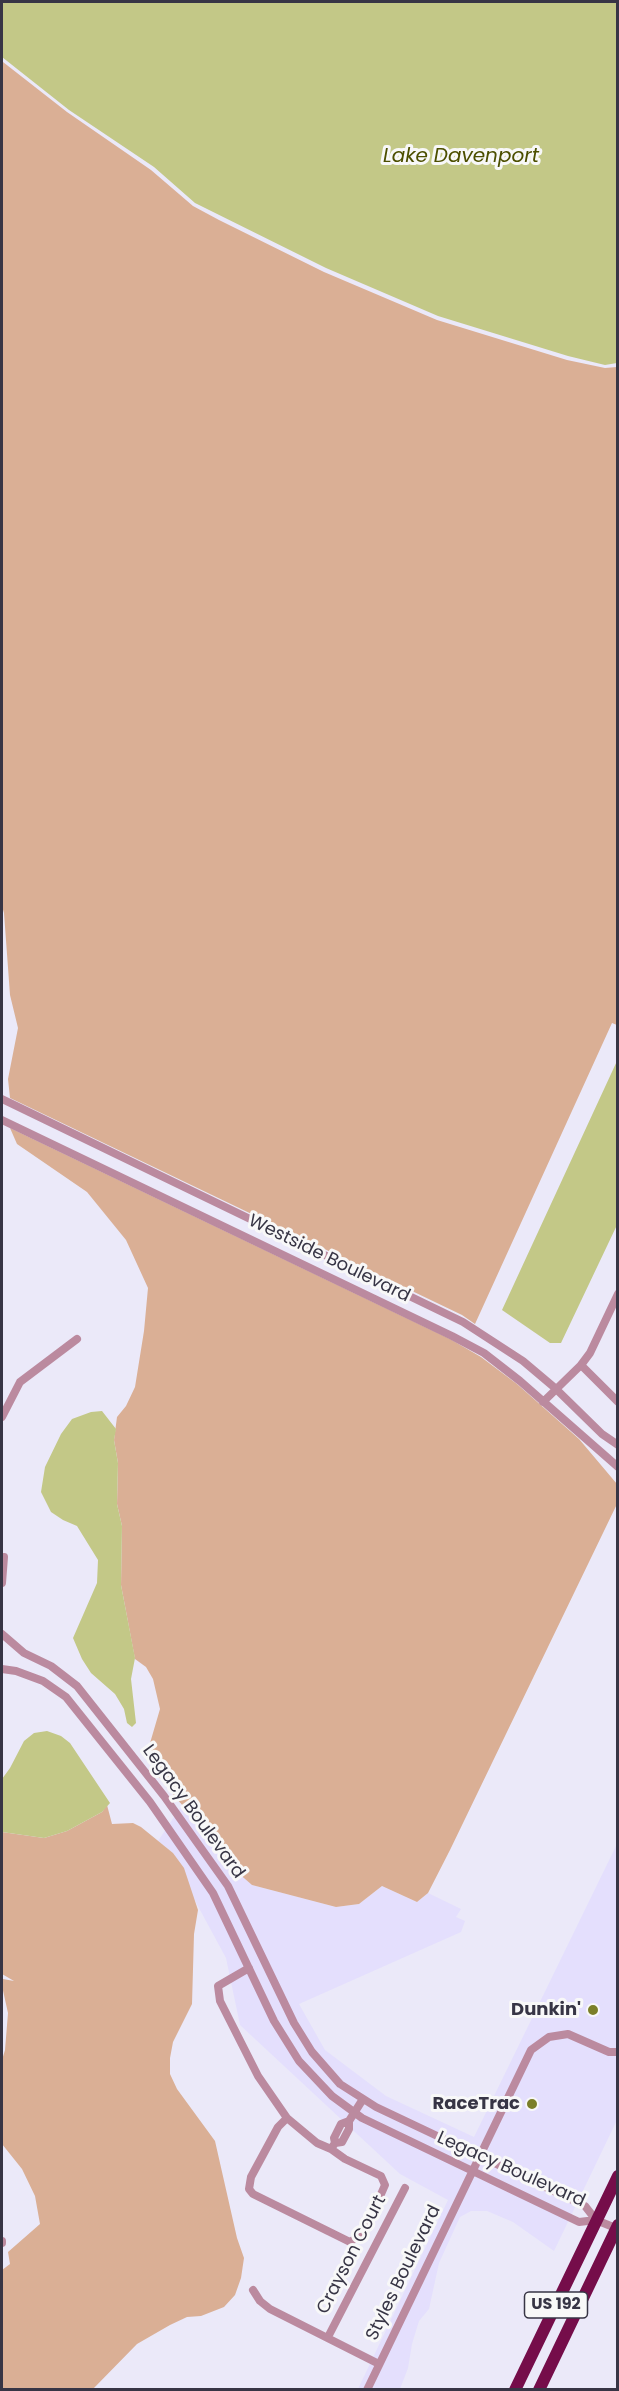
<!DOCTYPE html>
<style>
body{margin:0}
#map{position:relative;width:619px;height:2391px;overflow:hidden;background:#ebe9f9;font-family:Poppins,sans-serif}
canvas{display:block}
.frame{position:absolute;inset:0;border:3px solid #373545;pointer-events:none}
</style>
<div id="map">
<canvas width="619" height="2391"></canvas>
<div class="frame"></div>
</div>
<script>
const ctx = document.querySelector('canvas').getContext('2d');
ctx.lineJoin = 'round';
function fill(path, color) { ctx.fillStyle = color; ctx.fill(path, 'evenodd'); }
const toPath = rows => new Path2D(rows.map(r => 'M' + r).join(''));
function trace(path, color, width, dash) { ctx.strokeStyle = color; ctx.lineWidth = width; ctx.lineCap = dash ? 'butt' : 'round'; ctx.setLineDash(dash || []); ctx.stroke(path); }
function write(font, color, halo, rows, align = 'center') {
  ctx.font = font + ' Poppins,sans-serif'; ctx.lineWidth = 6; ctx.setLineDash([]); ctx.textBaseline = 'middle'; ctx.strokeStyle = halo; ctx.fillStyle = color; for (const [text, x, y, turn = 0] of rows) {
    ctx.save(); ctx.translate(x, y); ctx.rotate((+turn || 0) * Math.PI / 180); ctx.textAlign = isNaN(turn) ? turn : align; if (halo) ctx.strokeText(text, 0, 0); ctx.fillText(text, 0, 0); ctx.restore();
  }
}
const built = toPath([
 [182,1805,219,1844,229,1867,241,1874,252,1885,336,1907,359,1904,382,1886,417,1902,428,1893,461,1909,456,1917,465,1921,461,1932,299,2004,325,2050,386,2096,474,2137,617,1844,617,2120,554,2251,513,2222,487,2211,471,2211,460,2217,439,2263,429,2309,419,2321,412,2344,408,2368,400,2389,358,2389,448,2200,400,2174,240,2025,226,1958,193,1897,173,1853,158,1841]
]);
const green = toPath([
 [3,62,67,112,151,170,193,206,219,220,324,272,437,320,567,360,605,368,617,367,617,1025,612,1023,475,1324,462,1315,10,1098,8,1079,18,1028,10,995,4,913,2,906],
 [10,1128,450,1339,481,1357,517,1384,579,1439,617,1484,617,1504,450,1850,428,1893,417,1902,382,1886,359,1904,336,1907,252,1885,221,1858,217,1850,218,1844,174,1796,163,1780,156,1776,148,1750,160,1709,153,1679,146,1667,135,1659,125,1606,121,1585,122,1526,117,1504,118,1463,114,1440,117,1417,126,1406,135,1387,144,1331,148,1288,126,1240,87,1192,17,1144],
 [107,1805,112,1824,133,1823,141,1827,173,1853,184,1868,198,1910,194,1934,192,2004,173,2042,170,2058,170,2074,177,2089,215,2141,237,2238,244,2258,241,2278,235,2295,224,2307,201,2316,187,2317,170,2325,137,2344,93,2389,2,2389,2,2270,10,2264,8,2252,40,2224,35,2196,22,2169,2,2144,2,2060,5,2050,8,2013,2,1986,3,1979,14,1981,2,1974,2,1832,44,1838,67,1831,102,1812]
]);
const water = toPath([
 [2,2,617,2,617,363,605,365,568,356,438,316,326,268,195,203,154,167,69,110,2,57],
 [617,1061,617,1225,561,1343,550,1343,502,1310],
 [102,1411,116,1429,114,1440,118,1463,117,1504,122,1526,121,1585,135,1658,131,1679,136,1723,132,1727,127,1723,124,1709,115,1694,91,1673,82,1659,73,1638,97,1583,98,1560,77,1526,63,1520,51,1512,41,1492,45,1467,61,1434,72,1419,91,1412],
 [47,1731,61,1736,70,1743,110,1803,102,1812,67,1831,44,1838,2,1832,2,1779,10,1768,24,1741,34,1733]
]);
const minor = toPath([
 [2,1099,463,1322,523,1361,555,1388,602,1434,618,1445],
 [2,1120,452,1336,484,1353,520,1381,618,1467],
 [618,1294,590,1353,581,1365,618,1402],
 [543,1402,581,1365],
 [2,1417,20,1382,77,1339],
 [2,1583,4,1557],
 [2,1634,24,1653,51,1666,77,1686,164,1796,228,1886,294,2023,312,2052,340,2084,376,2107,585,2206,596,2220],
 [2,1669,16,1671,43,1681,66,1697,150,1802,213,1893,274,2021,299,2061,332,2096,362,2118,579,2222,596,2220,618,2229],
 [249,1968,218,1986,220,2001,258,2076,287,2118,317,2143,331,2149,335,2143],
 [287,2118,278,2127,251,2177,249,2189,253,2194,350,2242,364,2233,385,2185,381,2176,345,2159,331,2149],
 [349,2121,349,2129,342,2142,335,2143,334,2138,341,2124,349,2121,363,2099],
 [2,2241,2,2243],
 [253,2290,260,2301,270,2309,379,2364],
 [328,2337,405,2188],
 [367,2390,531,2050,549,2037,568,2034,609,2052,618,2052]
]);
const highway = toPath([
 [515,2390,618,2176],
 [539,2390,618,2225]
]);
const markers = [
 [593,2010,6,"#7b7f28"],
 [532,2104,6,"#7b7f28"]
];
const shields = [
 [556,2305,63]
];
const shieldNames = [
 ["US 192",556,2305]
];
const streetNames = [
 ["Westside Boulevard",329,1259,26],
 ["Legacy Boulevard",193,1812,54],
 ["Legacy Boulevard",511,2170,24],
 ["Crayson Court",352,2255,-63],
 ["Styles Boulevard",404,2273,-64]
];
const poiNames = [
 ["Dunkin'",581,2010],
 ["RaceTrac",520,2104]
];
const waterNames = [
 ["Lake Davenport",461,157]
];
fill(built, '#e4dffd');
fill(green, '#daaf95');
fill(water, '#c3c887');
trace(minor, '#bb8a9f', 8);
trace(highway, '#750d4a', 12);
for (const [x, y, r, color] of markers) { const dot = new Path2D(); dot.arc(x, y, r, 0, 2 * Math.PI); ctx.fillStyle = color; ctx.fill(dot); trace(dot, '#f8f8f8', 2); }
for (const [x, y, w] of shields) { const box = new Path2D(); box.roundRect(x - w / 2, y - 13, w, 26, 4.5); ctx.fillStyle = '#f8f8f8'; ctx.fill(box); trace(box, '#373545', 1.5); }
write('bold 16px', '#373545', null, shieldNames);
write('18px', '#373545', '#f8f8f8', streetNames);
write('bold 18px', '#373545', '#f8f8f8', poiNames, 'right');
write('italic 20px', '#4c4f00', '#f8f8f8', waterNames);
</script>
